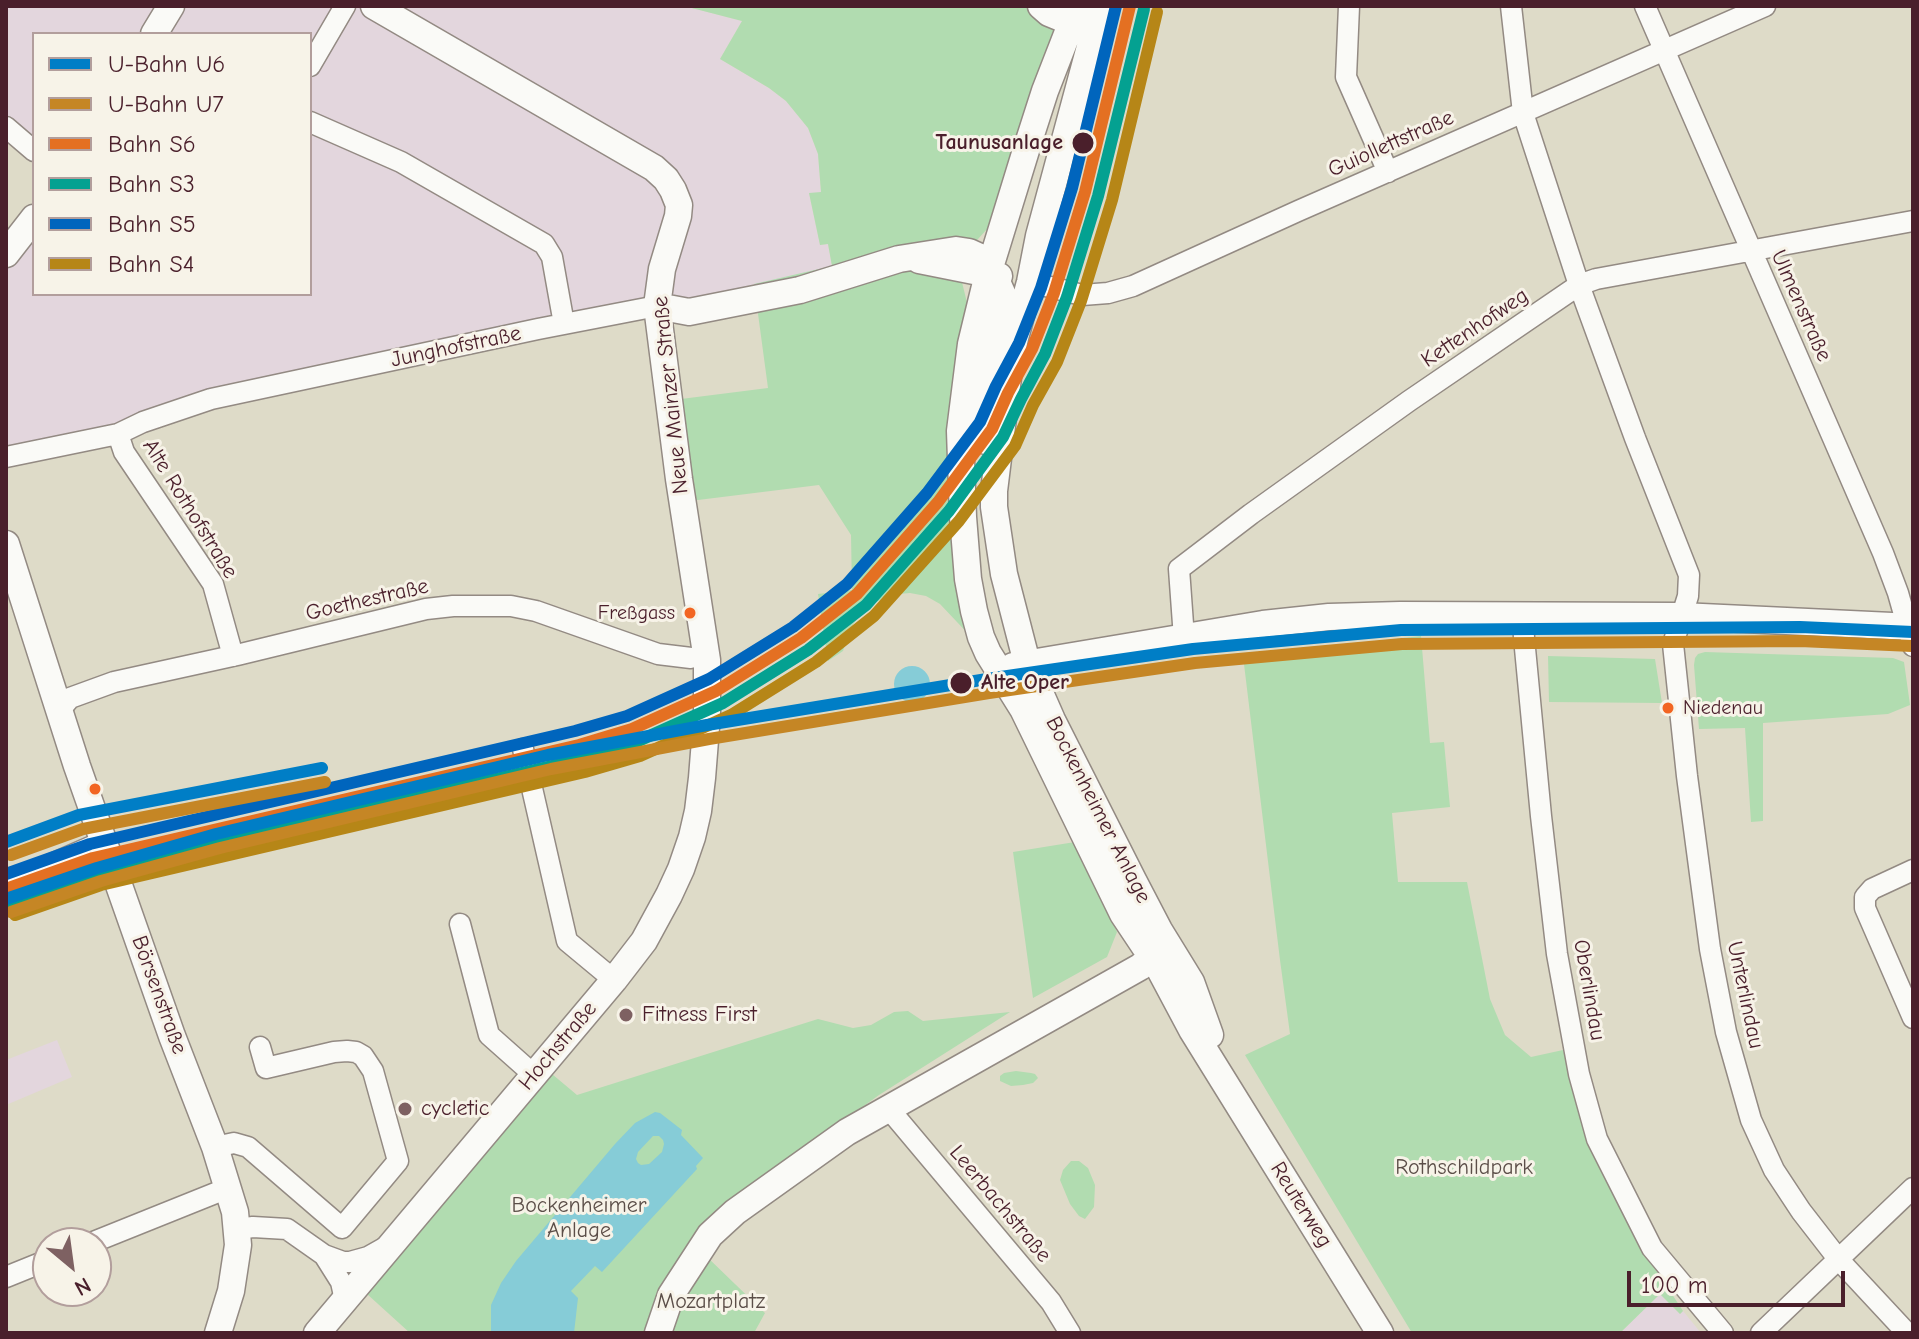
<!DOCTYPE html>
<meta charset="utf-8">
<style>
body{margin:0}
#map{position:relative;width:1919px;height:1339px;overflow:hidden;background:#dedbc8;font-family:"Comic Neue",sans-serif}
canvas{display:block}
.frame{position:absolute;inset:0;border:8px solid #4a1f2b;pointer-events:none}
.legend{position:absolute;left:32px;top:32px;width:280px;height:264px;box-sizing:border-box;background:#f7f3e8;border:2px solid #b29e9c;margin:0;padding:10px 14px;list-style:none;font-size:24px;color:#4a1f2b}
.legend li{display:flex;align-items:center;gap:16px;height:40px}
.legend b{width:40px;border:2px solid #b29e9c}
.north{position:absolute;left:32px;top:1227px;width:80px;height:80px;box-sizing:border-box;background:#f7f3e8;border:2px solid #b29e9c;border-radius:50%;rotate:151deg;font-size:22px;font-weight:700;line-height:32px;text-align:center;color:#4a1f2b}
.north::after{content:'';display:block;margin:auto;width:28px;height:36px;background:#7e6162;clip-path:polygon(50% 0,100% 100%,50% 72%,0 100%)}
.scale{position:absolute;left:1627px;top:1271px;width:218px;height:36px;box-sizing:border-box;border:4px solid #4a1f2b;border-top:0;padding-left:10px;font-size:24px;line-height:28px;white-space:nowrap;color:#4a1f2b;-webkit-text-stroke:6px #f7f3e8;paint-order:stroke}
</style>
<div id="map">
<canvas width="1919" height="1339"></canvas>
<div class="frame"></div>
<ul class="legend">
<li><b style="height:10px;background:#007ec6"></b>U-Bahn U6</li>
<li><b style="height:10px;background:#c58625"></b>U-Bahn U7</li>
<li><b style="height:10px;background:#e47022"></b>Bahn S6</li>
<li><b style="height:10px;background:#04a191"></b>Bahn S3</li>
<li><b style="height:10px;background:#0065bd"></b>Bahn S5</li>
<li><b style="height:10px;background:#b68617"></b>Bahn S4</li>
</ul>
<div class="north">N</div>
<div class="scale">100 m</div>
</div>
<script>
const ctx = document.querySelector('canvas').getContext('2d');
ctx.lineJoin = 'round';
function fill(path, color) { ctx.fillStyle = color; ctx.fill(path, 'evenodd'); }
const toPath = rows => new Path2D(rows.map(r => 'M' + r).join(''));
function trace(path, color, width, dash) { ctx.strokeStyle = color; ctx.lineWidth = width; ctx.lineCap = dash ? 'butt' : 'round'; ctx.setLineDash(dash || []); ctx.stroke(path); }
function write(font, color, halo, rows, align = 'center') {
  ctx.font = font + ' "Comic Neue",sans-serif'; ctx.lineWidth = 6; ctx.setLineDash([]); ctx.textBaseline = 'middle'; ctx.strokeStyle = halo; ctx.fillStyle = color; for (const [text, x, y, turn = 0] of rows) {
    ctx.save(); ctx.translate(x, y); ctx.rotate((+turn || 0) * Math.PI / 180); ctx.textAlign = isNaN(turn) ? turn : align; if (halo) ctx.strokeText(text, 0, 0); ctx.fillText(text, 0, 0); ctx.restore();
  }
}
const built = toPath([
 [6,6,684,6,742,21,720,59,769,88,786,101,808,128,818,154,821,193,809,193,820,245,828,244,832,267,6,452,6,264,34,226,34,294,310,294,310,34,34,34,34,144,6,120],
 [57,1040,72,1077,6,1105,6,1060],
 [1660,1294,1680,1314,1683,1311,1701,1333,1620,1333]
]);
const green = toPath([
 [684,6,1027,6,1057,30,1010,204,957,262,974,331,971,344,974,640,940,604,926,596,910,593,899,594,878,601,863,611,851,627,843,651,828,661,818,594,852,590,851,535,819,485,690,501,673,400,768,388,754,284,832,266,828,244,820,245,809,193,821,192,818,154,808,128,786,101,769,88,720,59,742,21],
 [1421,636,1430,743,1444,742,1450,807,1392,813,1398,882,1467,882,1490,999,1505,1035,1531,1057,1563,1050,1595,1151,1645,1253,1683,1311,1680,1314,1660,1294,1620,1333,1412,1333,1245,1055,1290,1034,1280,960,1243,656],
 [1705,652,1893,658,1904,662,1910,705,1888,714,1763,723,1763,821,1751,822,1745,728,1699,729,1694,665,1695,658,1698,654],
 [1548,656,1655,659,1662,703,1549,702],
 [1075,842,1117,932,1107,957,1033,998,1013,852],
 [908,1011,923,1021,1010,1012,879,1095,763,1179,653,1333,410,1333,367,1294,552,1074,577,1095,818,1019,853,1028,871,1025,894,1012],
 [1016,1071,1031,1073,1035,1074,1038,1078,1033,1083,1023,1085,1011,1086,1000,1081,1000,1076,1004,1073],
 [1071,1161,1079,1161,1088,1168,1095,1185,1094,1207,1085,1219,1079,1216,1070,1204,1060,1180,1063,1170],
 [705,1255,765,1313,754,1333,668,1333,678,1300]
]);
const water = toPath([
 '894 684a18 18 0 1 1 36 0a18 18 0 1 1-36 0Z',
 [655,1112,660,1113,682,1130,681,1135,703,1158,696,1166,697,1169,602,1272,595,1266,571,1291,578,1298,574,1333,491,1333,491,1305,501,1283,516,1261,615,1144,635,1123],
 [653,1136,659,1136,663,1140,664,1144,662,1152,649,1164,641,1165,638,1163,636,1159,638,1152]
]);
const minor = toPath([
 [1349,6,1346,77,1388,172],
 [1511,6,1523,113,1579,285,1635,438,1689,575,1688,596,1673,644,1687,776,1710,949,1726,1032,1751,1120,1774,1170,1801,1211,1839,1260,1907,1333],
 [1645,6,1883,553,1898,593,1913,646],
 [310,66,345,6],
 [310,122,401,162,544,244,552,257,564,324],
 [6,127,34,151],
 [1030,282,1082,295,1108,293,1133,286,1298,211,1765,6],
 [118,434,124,452,213,584,233,656],
 [6,457,118,434,143,422,211,399,538,329,657,306],
 [1523,615,1524,638,1541,816,1557,954,1579,1074,1597,1139,1652,1248,1723,1333],
 [1184,638,1179,569,1251,514,1409,401,1579,285,1596,279,1913,221],
 [59,711,70,698,114,682,237,655,426,609,453,606,511,606,536,611,658,654,691,658],
 [523,749,567,941,614,980],
 [1913,870,1872,889,1865,897,1865,908,1913,1018],
 [6,884,104,841],
 [460,924,489,1035,534,1075],
 [889,1109,1051,1302,1070,1333],
 [215,1147,234,1143,248,1147,342,1228,398,1161,373,1071,363,1056,356,1052,347,1051,334,1052,266,1068,260,1047],
 [238,1229,253,1227,287,1229,324,1255,343,1262,350,1262,368,1257,384,1248],
 [91,1243,228,1188],
 [324,1255,341,1282,345,1300],
 [6,1277,48,1260],
 [1761,1333,1913,1188]
]);
const major = toPath([
 [1041,6,1049,13,1071,22],
 [1078,6,1045,91,1027,147,988,274,971,344,960,431,963,517,968,579,974,611,981,637,988,653,1023,709,1123,914,1159,968,1192,1030,1380,1333],
 [1101,6,1039,236,1030,282,1015,338,1010,361,994,491,994,507,1004,574,1027,663,1052,720,1133,880,1159,930,1191,982,1210,1035],
 [154,34,171,6],
 [6,254,34,218],
 [919,260,999,276],
 [657,306,689,312,800,290,899,259,956,250,969,252,980,257,990,266,1002,293,1003,301,987,387,986,441],
 [6,544,77,766,172,1036,215,1147,235,1212,238,1245,231,1291,218,1333],
 [1013,666,1263,624,1329,617,1400,615,1681,616,1913,627],
 [317,1333,614,980,644,941,669,895,681,869,692,837,698,811,702,778,707,715,707,660,679,479,657,306,662,269,678,216,679,205,673,190,666,179,654,168,374,6],
 [658,1333,671,1295,710,1235,735,1212,847,1132,1140,967,1152,958,1156,941]
]);
const rail1 = toPath([
 [6,889,93,858,579,745,632,729,716,691,801,638,857,594,938,502,992,429,1008,393,1032,349,1054,293,1085,192,1130,6]
]);
const rail2 = toPath([
 [11,902,97,871,582,759,636,742,723,703,808,650,866,605,949,511,1003,437,1021,399,1045,354,1067,297,1098,196,1144,9]
]);
const rail3 = toPath([
 [6,874,90,844,575,731,627,716,709,679,793,627,847,584,927,493,980,422,996,386,1019,343,1041,288,1072,188,1116,6]
]);
const rail4 = toPath([
 [15,915,101,885,585,772,640,756,731,715,816,662,874,616,959,521,1015,446,1033,405,1057,362,1081,301,1112,200,1157,12]
]);
const metro1 = toPath([
 [6,842,79,815,322,768],
 [6,899,97,868,216,834,548,755,707,725,987,679,1193,649,1401,630,1800,627,1913,632]
]);
const metro2 = toPath([
 [11,855,83,829,325,782],
 [11,912,101,881,220,848,551,769,709,739,989,693,1195,663,1402,644,1800,641,1912,646]
]);
const markers = [
 [1083,143,12,"#4a1f2b"],
 [690,613,7,"#f26522"],
 [961,683,12,"#4a1f2b"],
 [1668,708,7,"#f26522"],
 [95,789,7,"#f26522"],
 [626,1015,8,"#7e6162"],
 [405,1109,8,"#7e6162"]
];
const busNames = [
 ["Freßgass",675,613],
 ["Niedenau",1683,708,"left"]
];
const stopNames = [
 ["Taunusanlage",1063,143],
 ["Alte Oper",981,683,"left"]
];
const streetNames = [
 ["Guiollettstraße",1391,144,-24],
 ["Ulmenstraße",1801,306,66],
 ["Kettenhofweg",1475,328,-34],
 ["Junghofstraße",456,347,-12],
 ["Neue Mainzer Straße",671,395,-96],
 ["Alte Rothofstraße",190,509,58],
 ["Goethestraße",367,600,-13],
 ["Bockenheimer Anlage",1098,810,63],
 ["Oberlindau",1589,990,80],
 ["Börsenstraße",159,995,70],
 ["Unterlindau",1745,995,78],
 ["Hochstraße",558,1046,-50],
 ["Leerbachstraße",1000,1204,50],
 ["Reuterweg",1301,1205,58]
];
const poiNames = [
 ["Fitness First",642,1015],
 ["cycletic",421,1109]
];
const parkNames = [
 ["Rothschildpark",1464,1168],
 ["Bockenheimer",579,1206],
 ["Anlage",579,1231],
 ["Mozartplatz",711,1302]
];
fill(built, '#e3d6dd');
fill(green, '#b1dcb0');
fill(water, '#86ccd7');
trace(minor, '#938a83', 23);
trace(major, '#938a83', 29);
trace(minor, '#fafaf7', 20);
trace(major, '#fafaf7', 26);
trace(rail1, '#e47022', 12);
trace(rail2, '#04a191', 12);
trace(rail3, '#0065bd', 12);
trace(rail4, '#b68617', 12);
trace(metro1, '#007ec6', 12);
trace(metro2, '#c58625', 12);
for (const [x, y, r, color] of markers) { const dot = new Path2D(); dot.arc(x, y, r, 0, 2 * Math.PI); ctx.fillStyle = color; ctx.fill(dot); trace(dot, '#f7f3e8', 3); }
write('20px', '#4a1f2b', '#f7f3e8', busNames, 'right');
write('bold 22px', '#4a1f2b', '#f7f3e8', stopNames, 'right');
write('22px', '#4a1f2b', '#f7f3e8', streetNames);
write('22px', '#4a1f2b', '#f7f3e8', poiNames, 'left');
write('22px', '#5b4e48', '#f7f3e8', parkNames);
</script>
